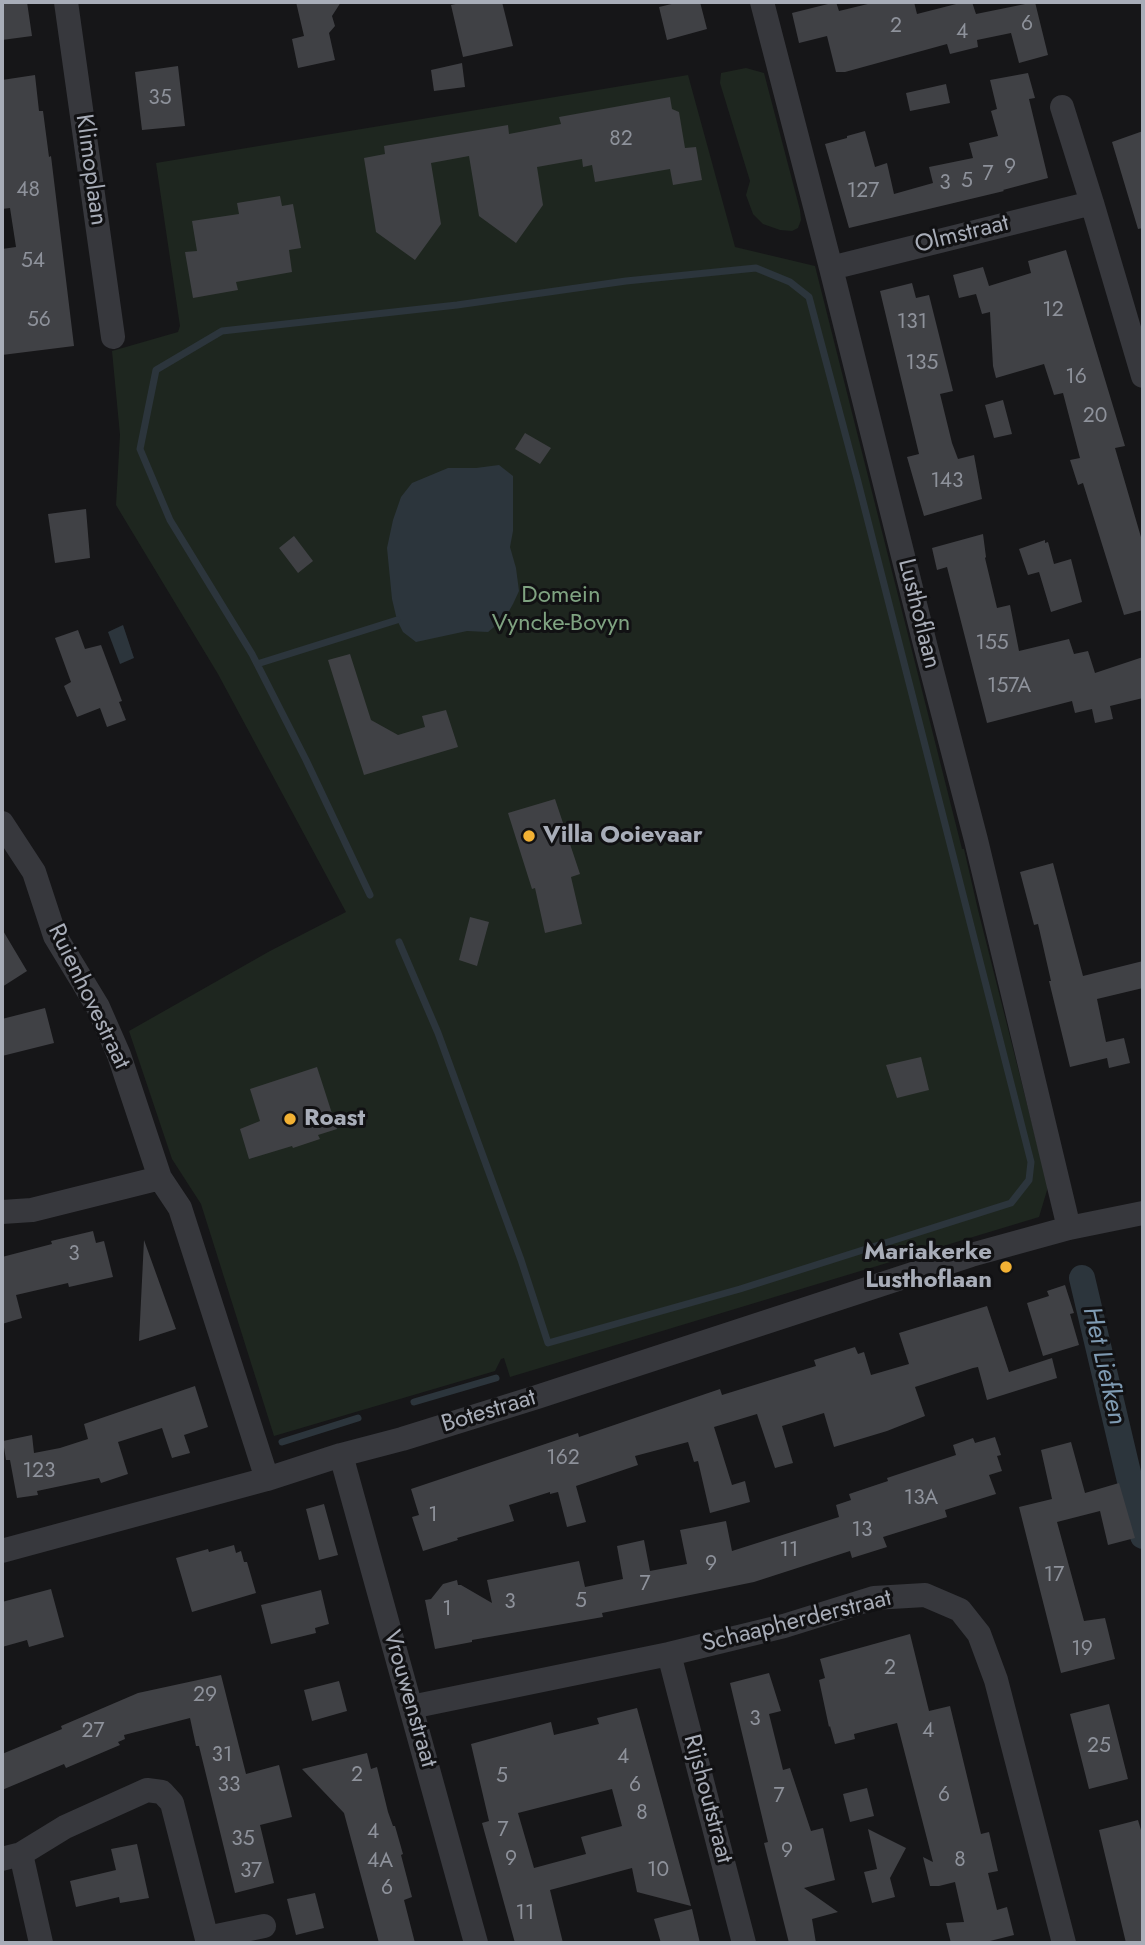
<!DOCTYPE html>
<style>
body{margin:0}
#map{position:relative;width:1145px;height:1945px;overflow:hidden;background:#161618;font-family:Jost,sans-serif}
canvas{display:block}
.frame{position:absolute;inset:0;border:4px solid #a8adb8;pointer-events:none}
</style>
<div id="map">
<canvas width="1145" height="1945"></canvas>
<div class="frame"></div>
</div>
<script>
const ctx = document.querySelector('canvas').getContext('2d');
ctx.lineJoin = 'round';
function fill(path, color) { ctx.fillStyle = color; ctx.fill(path, 'evenodd'); }
const toPath = rows => new Path2D(rows.map(r => 'M' + r).join(''));
function trace(path, color, width, dash) { ctx.strokeStyle = color; ctx.lineWidth = width; ctx.lineCap = dash ? 'butt' : 'round'; ctx.setLineDash(dash || []); ctx.stroke(path); }
function write(font, color, halo, rows, align = 'center') {
  ctx.font = font + ' Jost,sans-serif'; ctx.lineWidth = 6; ctx.setLineDash([]); ctx.textBaseline = 'middle'; ctx.strokeStyle = halo; ctx.fillStyle = color; for (const [text, x, y, turn = 0] of rows) {
    ctx.save(); ctx.translate(x, y); ctx.rotate((+turn || 0) * Math.PI / 180); ctx.textAlign = isNaN(turn) ? turn : align; if (halo) ctx.strokeText(text, 0, 0); ctx.fillText(text, 0, 0); ctx.restore();
  }
}
const green = toPath([
 [746,68,764,73,800,210,801,220,798,228,792,231,780,230,763,224,753,214,746,195,750,181,720,83,721,73],
 [688,75,735,247,815,266,962,849,964,849,978,910,1048,1187,1039,1217,510,1377,504,1358,501,1359,495,1371,274,1436,201,1204,172,1159,129,1031,270,951,346,912,218,674,116,505,120,435,112,351,178,332,180,326,156,163]
]);
const water = toPath([
 [499,465,513,476,513,531,510,547,516,568,519,591,513,604,505,618,488,632,467,631,416,642,403,632,397,620,392,599,387,548,393,520,401,497,412,483,448,468,476,468],
 [123,625,134,658,120,664,108,632]
]);
const stream = toPath([
 [257,664,397,620],
 [370,895,306,760,252,654,170,520,140,449,156,370,222,331,457,305,626,281,756,268,790,282,809,297,858,482,1031,1162,1029,1180,1011,1203,740,1289,548,1343,521,1260,438,1033,399,942],
 [414,1402,496,1378],
 [282,1442,358,1418]
]);
const canal = toPath([
 [1082,1278,1143,1536]
]);
const building = toPath([
 [2,2,27,2,32,36,2,40],
 [296,2,341,2,332,16,335,26,329,33,335,60,298,68,292,39,304,36],
 [465,2,502,2,513,46,463,57,451,5],
 [680,2,700,2,707,29,667,40,659,7],
 [836,2,839,11,876,2,914,2,917,14,964,2,972,2,976,14,1035,2,1048,55,1019,63,1011,33,977,40,978,47,950,54,947,44,845,72,836,72,827,36,799,43,792,13],
 [462,63,465,87,434,91,431,70],
 [178,66,185,126,142,130,135,72],
 [1028,73,1035,98,1029,99,1048,178,1003,190,1004,191,849,228,825,144,847,138,847,136,865,131,875,167,887,163,894,194,933,183,929,167,973,158,969,143,998,136,991,111,997,109,990,80],
 [35,75,39,111,43,111,49,157,51,156,74,346,2,355,2,249,16,247,10,208,2,209,2,179,4,179,2,158,2,80],
 [946,84,950,103,910,111,906,93],
 [670,97,672,109,679,112,685,148,696,147,702,180,673,185,670,169,595,182,592,165,583,167,582,159,537,167,543,205,516,243,479,216,469,156,431,163,441,224,415,260,376,232,364,158,385,154,384,146,508,125,509,134,561,124,559,117],
 [1143,131,1143,228,1138,229,1112,142],
 [280,196,282,206,293,204,301,248,289,250,292,272,236,282,238,290,193,298,185,252,197,251,192,221,239,214,237,203],
 [1066,250,1125,446,1115,448,1143,544,1143,610,1124,615,1083,483,1078,485,1070,460,1080,458,1063,393,1054,395,1044,364,996,378,993,366,990,312,982,314,976,294,959,298,953,275,983,267,989,286,1031,273,1028,261],
 [912,283,916,298,929,295,953,391,940,394,952,443,958,459,974,455,982,499,924,516,907,457,919,454,880,291],
 [1003,400,1012,434,994,438,985,405],
 [525,433,551,448,540,464,515,449],
 [86,509,90,558,55,563,48,514],
 [983,534,986,557,985,558,997,608,1010,605,1019,651,1069,639,1074,654,1088,651,1095,673,1143,657,1143,698,1110,706,1113,719,1095,723,1092,709,1075,713,1072,701,987,723,947,567,937,570,932,548],
 [294,536,313,561,298,573,279,548],
 [1045,540,1045,543,1048,542,1054,564,1071,559,1082,602,1051,612,1039,572,1028,575,1019,549],
 [78,630,85,649,101,645,122,701,119,702,126,720,107,727,100,708,77,717,64,686,71,682,55,638],
 [350,654,371,720,398,735,425,727,422,716,446,710,458,747,364,775,328,660],
 [555,799,580,874,571,877,582,924,545,933,535,888,532,889,508,813],
 [1053,863,1083,976,1143,961,1143,988,1097,999,1106,1042,1124,1038,1130,1063,1109,1068,1107,1058,1070,1067,1049,981,1051,981,1038,924,1034,925,1020,872],
 [470,917,489,922,477,966,459,960],
 [2,929,27,971,2,987],
 [45,1008,54,1043,2,1056,2,1019],
 [921,1057,929,1090,897,1098,886,1065],
 [317,1067,337,1129,318,1135,320,1139,293,1148,292,1146,249,1159,240,1129,260,1121,250,1089],
 [93,1231,96,1243,104,1241,113,1277,69,1287,68,1283,16,1295,22,1318,2,1324,2,1257,52,1244,51,1241],
 [144,1240,176,1329,139,1341],
 [1065,1285,1074,1313,1070,1314,1079,1345,1043,1356,1027,1303,1049,1296,1047,1291],
 [987,1306,1009,1372,1052,1358,1057,1378,987,1400,978,1367,973,1368,915,1387,925,1416,887,1431,834,1447,824,1413,782,1426,793,1463,775,1468,757,1414,714,1427,732,1485,745,1481,750,1502,710,1513,698,1461,694,1462,688,1442,635,1456,638,1465,576,1486,586,1522,567,1527,558,1492,550,1494,550,1492,509,1505,514,1521,457,1538,458,1540,423,1551,412,1517,419,1515,411,1489,578,1433,579,1437,720,1389,722,1395,816,1366,814,1360,855,1347,858,1354,864,1352,871,1375,909,1364,899,1333],
 [195,1386,208,1427,184,1435,190,1453,172,1458,162,1428,118,1442,128,1474,101,1483,99,1478,37,1491,38,1495,17,1498,10,1460,6,1460,3,1441,32,1435,34,1453,60,1448,88,1439,84,1424],
 [995,1437,1001,1455,997,1456,1002,1471,989,1475,996,1494,945,1510,947,1517,883,1537,887,1547,852,1558,850,1551,754,1582,602,1613,603,1617,472,1640,472,1642,435,1649,425,1600,431,1599,443,1584,457,1580,458,1585,461,1585,492,1603,487,1580,579,1561,585,1587,623,1579,617,1546,644,1540,650,1571,687,1564,680,1530,726,1521,732,1551,839,1517,836,1505,851,1500,849,1494,888,1481,887,1478,956,1455,953,1445,973,1438,975,1443],
 [1071,1442,1085,1493,1119,1483,1135,1538,1108,1545,1100,1511,1057,1522,1084,1621,1105,1618,1115,1659,1061,1673,1019,1507,1052,1499,1041,1450],
 [324,1504,338,1555,319,1560,306,1509],
 [234,1545,236,1553,241,1551,244,1562,247,1562,256,1593,192,1612,176,1558,208,1549,209,1552],
 [51,1589,64,1637,29,1647,27,1640,2,1647,2,1602],
 [321,1590,329,1624,315,1628,316,1633,271,1644,261,1605],
 [910,1634,929,1711,950,1706,981,1834,989,1832,998,1871,988,1873,997,1910,1007,1907,1014,1935,982,1943,951,1943,946,1923,964,1922,955,1882,939,1886,930,1886,923,1857,933,1862,897,1723,854,1734,855,1739,835,1744,830,1726,829,1727,819,1680,825,1678,820,1659],
 [769,1673,781,1711,769,1714,783,1770,790,1768,811,1831,823,1828,835,1880,804,1888,838,1912,812,1919,816,1943,789,1943,764,1843,768,1842,730,1683],
 [221,1675,246,1774,279,1765,292,1817,260,1825,274,1883,235,1893,199,1746,196,1746,190,1718,124,1735,125,1739,118,1742,120,1745,66,1768,64,1764,2,1790,2,1754,62,1729,61,1726,138,1693],
 [339,1681,347,1711,312,1721,304,1690],
 [1109,1704,1128,1779,1089,1789,1070,1714],
 [637,1708,691,1906,637,1892,632,1868,550,1890,563,1943,515,1943,482,1823,489,1821,471,1744,551,1722,554,1735,599,1724,597,1718],
 [612,1789,622,1826,581,1837,586,1854,534,1868,518,1813],
 [367,1753,371,1769,377,1767,388,1812,393,1826,395,1826,403,1854,401,1855,412,1897,404,1900,415,1943,379,1943,344,1813,302,1769],
 [867,1788,874,1816,850,1822,843,1794],
 [1138,1820,1143,1837,1143,1943,1126,1943,1099,1830],
 [868,1829,906,1848,890,1878,895,1897,872,1903,864,1872,877,1869],
 [137,1844,149,1898,120,1903,119,1897,76,1907,70,1881,116,1870,111,1849],
 [315,1893,324,1928,296,1935,287,1899],
 [692,1909,700,1943,661,1943,654,1919]
]);
const minor = toPath([
 [66,2,113,337],
 [762,2,831,268,926,648,976,840,1069,1228],
 [1062,107,1092,203],
 [831,268,1092,203,1143,376],
 [2,823,34,872,55,936,98,1007,119,1055,160,1178,180,1208,267,1479],
 [2,1212,32,1210,160,1178],
 [341,1455,476,1943],
 [2,1551,267,1479,341,1455,402,1439,537,1397,971,1255,1069,1228,1143,1213],
 [669,1654,744,1943],
 [411,1707,669,1654,784,1626,874,1598,925,1595,960,1610,979,1634,996,1680,1064,1943],
 [21,1854,41,1943],
 [2,1859,21,1854,65,1827,147,1790,162,1792,172,1803,208,1943],
 [207,1938,264,1926]
]);
const markers = [
 [529,836,7,"#f2b134"],
 [290,1119,7,"#f2b134"],
 [1006,1267,7,"#f2b134"]
];
const numberNames = [
 ["6",1027,25],
 ["2",896,27],
 ["4",962,33],
 ["35",160,99],
 ["82",621,140],
 ["9",1010,168],
 ["7",988,175],
 ["5",967,182],
 ["3",945,184],
 ["48",28,191],
 ["127",863,192],
 ["54",33,262],
 ["12",1053,311],
 ["56",39,321],
 ["131",912,323],
 ["135",922,364],
 ["16",1076,378],
 ["20",1095,417],
 ["143",947,482],
 ["155",992,644],
 ["157A",1009,687],
 ["3",74,1255],
 ["162",563,1459],
 ["123",39,1472],
 ["13A",921,1499],
 ["1",433,1516],
 ["13",862,1531],
 ["11",789,1551],
 ["9",711,1565],
 ["17",1054,1576],
 ["7",645,1585],
 ["5",581,1602],
 ["3",510,1603],
 ["1",447,1610],
 ["19",1082,1650],
 ["2",890,1669],
 ["29",205,1696],
 ["3",755,1720],
 ["27",93,1732],
 ["4",928,1732],
 ["25",1099,1747],
 ["31",222,1756],
 ["4",623,1758],
 ["2",357,1776],
 ["5",502,1777],
 ["33",229,1786],
 ["6",635,1786],
 ["6",944,1796],
 ["7",779,1797],
 ["8",642,1814],
 ["7",503,1831],
 ["4",373,1833],
 ["35",243,1840],
 ["9",787,1852],
 ["9",511,1860],
 ["8",960,1861],
 ["4A",380,1862],
 ["10",658,1871],
 ["37",251,1872],
 ["6",387,1889],
 ["11",525,1914]
];
const streetNames = [
 ["Klimoplaan",90,170,82],
 ["Olmstraat",962,235,-14],
 ["Lusthoflaan",918,614,76],
 ["Ruienhovestraat",88,997,64],
 ["Botestraat",489,1412,-17],
 ["Schaapherderstraat",797,1622,-14],
 ["Vrouwenstraat",409,1699,74],
 ["Rijshoutstraat",707,1799,75]
];
const parkNames = [
 ["Domein",561,596],
 ["Vyncke-Bovyn",561,624]
];
const poiNames = [
 ["Villa Ooievaar",543,836],
 ["Roast",304,1119],
 ["Mariakerke",992,1253,"right"],
 ["Lusthoflaan",992,1281,"right"]
];
const waterNames = [
 ["Het Liefken",1103,1366,77]
];
fill(green, '#1e261f');
fill(water, '#2c353c');
trace(stream, '#2c353c', 7);
trace(canal, '#2c353c', 26);
fill(building, '#404145');
trace(minor, '#37383d', 24);
for (const [x, y, r, color] of markers) { const dot = new Path2D(); dot.arc(x, y, r, 0, 2 * Math.PI); ctx.fillStyle = color; ctx.fill(dot); trace(dot, '#111113', 2.5); }
write('21px', '#8e929b', null, numberNames);
write('24px', '#a8adb8', '#111113', streetNames);
write('24px', '#7fa381', '#111113', parkNames);
write('bold 24px', '#a8adb8', '#111113', poiNames, 'left');
write('italic 26px', '#7f9bb3', '#111113', waterNames);
</script>
